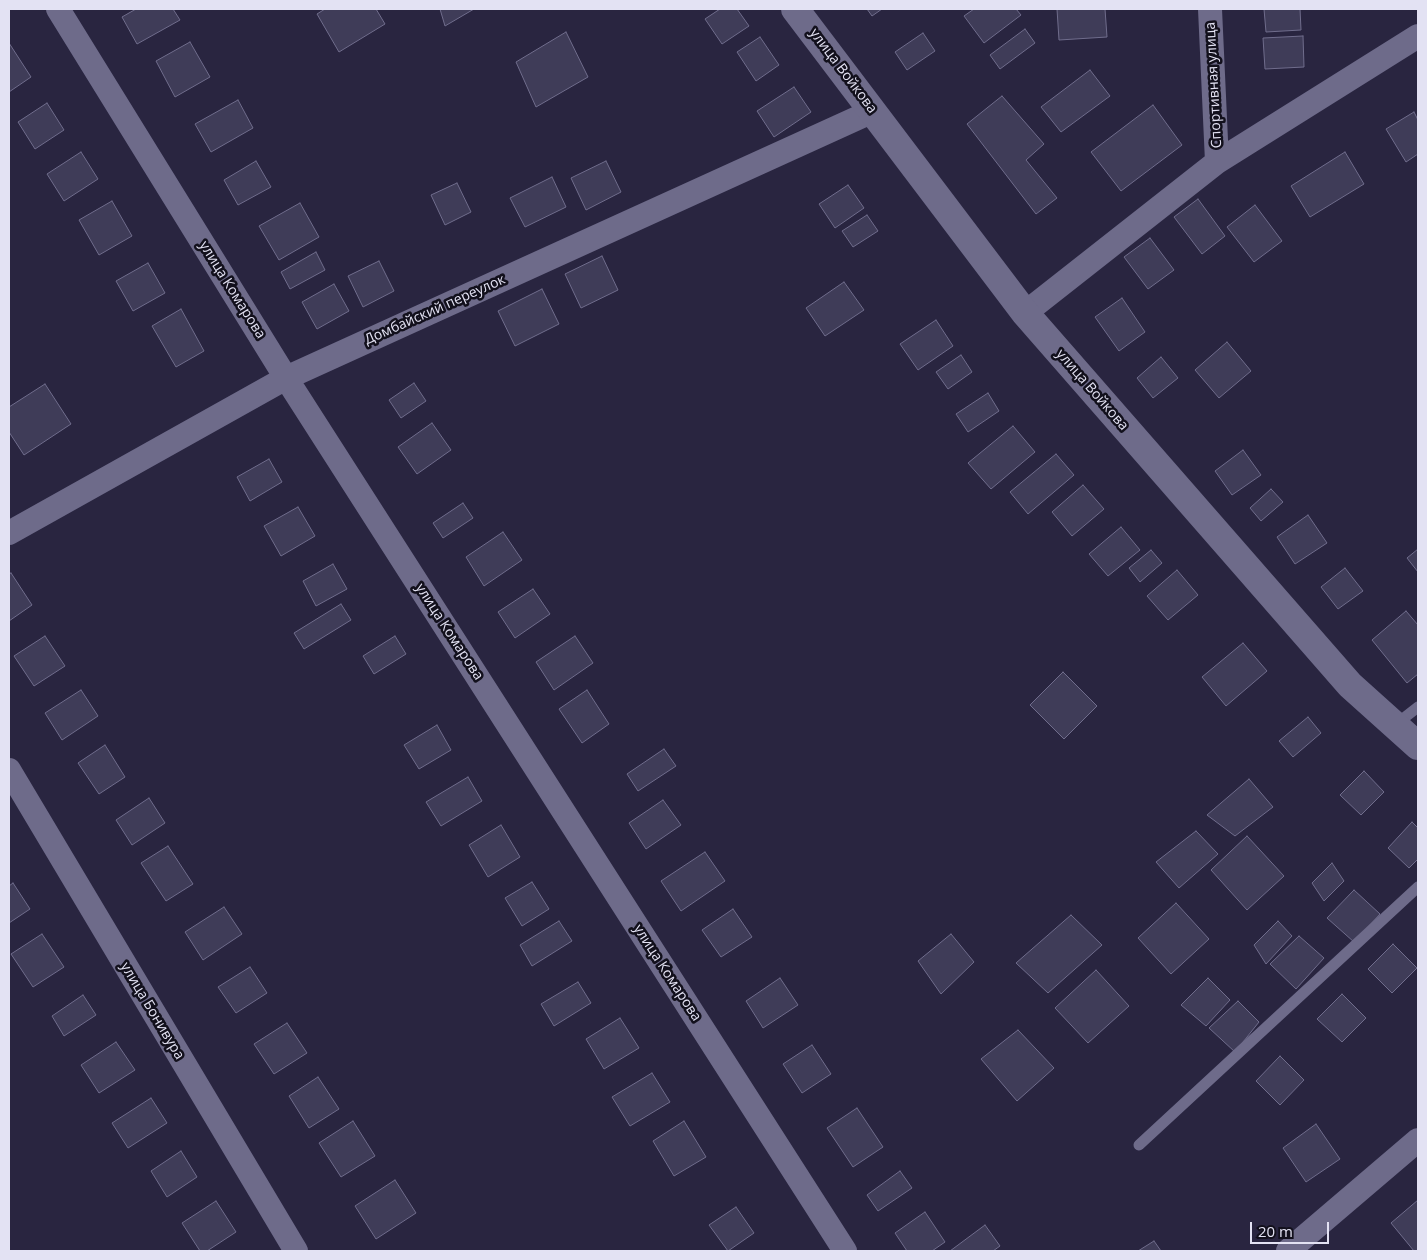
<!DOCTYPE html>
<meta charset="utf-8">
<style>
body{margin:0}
#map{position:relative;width:1427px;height:1260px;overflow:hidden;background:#292540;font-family:"Open Sans",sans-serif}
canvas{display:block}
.frame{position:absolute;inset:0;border:10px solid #e3e2f3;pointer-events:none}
.scale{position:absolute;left:1250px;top:1222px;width:79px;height:22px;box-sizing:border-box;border:2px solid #e3e2f3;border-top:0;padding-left:6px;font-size:15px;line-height:18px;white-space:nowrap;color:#e3e2f3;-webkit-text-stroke:4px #12101c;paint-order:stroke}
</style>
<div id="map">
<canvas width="1427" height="1260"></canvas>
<div class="frame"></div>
<div class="scale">20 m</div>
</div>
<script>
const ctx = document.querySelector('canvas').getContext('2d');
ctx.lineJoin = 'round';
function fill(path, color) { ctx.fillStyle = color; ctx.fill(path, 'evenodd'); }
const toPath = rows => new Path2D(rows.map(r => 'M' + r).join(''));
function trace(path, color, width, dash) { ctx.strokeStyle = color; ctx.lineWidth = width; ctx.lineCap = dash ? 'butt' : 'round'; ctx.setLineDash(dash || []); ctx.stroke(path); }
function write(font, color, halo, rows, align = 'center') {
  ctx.font = font + ' "Open Sans",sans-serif'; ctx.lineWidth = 5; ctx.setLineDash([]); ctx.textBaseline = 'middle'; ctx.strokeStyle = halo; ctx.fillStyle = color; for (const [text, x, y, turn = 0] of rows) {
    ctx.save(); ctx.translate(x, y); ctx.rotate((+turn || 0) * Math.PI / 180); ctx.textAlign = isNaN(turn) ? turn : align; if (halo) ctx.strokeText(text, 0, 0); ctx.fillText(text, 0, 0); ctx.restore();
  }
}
const building = toPath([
 [136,9,173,9,180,20,137,44,122,17,136,9],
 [325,9,376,9,385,24,339,52,317,14,325,9],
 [440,9,474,9,445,26,440,9],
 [720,9,737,9,749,26,722,44,705,19,720,9],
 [867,9,882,9,872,16,867,9],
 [974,9,1016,9,1021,15,984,43,964,16,974,9],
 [1057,9,1105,9,1107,37,1059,40,1057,9],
 [1264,9,1300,9,1301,30,1266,32,1264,9],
 [1025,29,1035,43,1000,69,990,55,1025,29],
 [566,32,588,77,536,107,516,62,566,32],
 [923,33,935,51,907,70,895,52,923,33],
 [1303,36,1304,67,1265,69,1263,38,1303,36],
 [760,37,779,65,756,81,737,52,760,37],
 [190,42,210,77,175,97,156,61,190,42],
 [9,43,31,77,9,92,9,43],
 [1090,70,1110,96,1061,132,1041,107,1090,70],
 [794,87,811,112,774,137,757,111,794,87],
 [1002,96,1044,144,1026,160,1057,198,1036,214,967,124,1002,96],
 [238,100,253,128,211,152,195,124,238,100],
 [47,103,64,130,35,149,18,122,47,103],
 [1153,105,1182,145,1121,191,1091,152,1153,105],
 [1414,112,1418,120,1418,154,1406,162,1386,129,1414,112],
 [81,152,98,179,64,201,47,174,81,152],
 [1345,152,1364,184,1310,217,1291,186,1345,152],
 [256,161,271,187,238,205,224,180,256,161],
 [606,161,621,192,586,210,571,178,606,161],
 [552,177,566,207,525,227,510,198,552,177],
 [457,183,471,212,445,225,431,195,457,183],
 [848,185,864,208,835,228,819,204,848,185],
 [1198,199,1225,236,1202,254,1174,217,1198,199],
 [112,201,132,236,99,255,79,220,112,201],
 [300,203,319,237,279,260,259,226,300,203],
 [1255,205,1282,241,1254,262,1227,227,1255,205],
 [867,215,878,231,853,247,842,231,867,215],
 [1150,238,1174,270,1148,289,1124,257,1150,238],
 [316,252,325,270,290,289,281,272,316,252],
 [602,256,618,290,581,308,565,274,602,256],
 [379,261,394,291,363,307,348,276,379,261],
 [148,263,165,293,133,311,116,281,148,263],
 [844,282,864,310,825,336,806,308,844,282],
 [334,284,349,311,317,329,302,302,334,284],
 [542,289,559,324,515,346,498,311,542,289],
 [1122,298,1145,332,1119,351,1095,317,1122,298],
 [181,309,204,351,176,367,152,326,181,309],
 [936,320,953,346,918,370,900,344,936,320],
 [1227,342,1251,371,1219,398,1195,370,1227,342],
 [961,355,972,372,948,389,936,372,961,355],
 [1161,357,1178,378,1153,398,1137,378,1161,357],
 [414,383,426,401,401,418,389,400,414,383],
 [45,384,71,424,24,455,9,432,9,407,45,384],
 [988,393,999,411,968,432,956,414,988,393],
 [432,423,451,450,417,474,398,447,432,423],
 [1013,426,1035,452,991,489,968,463,1013,426],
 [1243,450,1261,475,1232,495,1215,471,1243,450],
 [1056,454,1074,475,1028,514,1010,492,1056,454],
 [269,459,282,482,250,501,237,477,269,459],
 [1083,485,1104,509,1072,536,1052,512,1083,485],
 [1271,489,1283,502,1261,521,1250,508,1271,489],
 [463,503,473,518,443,538,433,523,463,503],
 [298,507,315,536,281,556,264,526,298,507],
 [1308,515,1327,543,1295,564,1277,537,1308,515],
 [1121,527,1140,550,1108,576,1089,554,1121,527],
 [503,532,522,560,484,586,466,557,503,532],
 [1418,549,1418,572,1407,558,1418,549],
 [1151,550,1162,563,1140,582,1129,568,1151,550],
 [333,564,347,589,316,606,303,581,333,564],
 [1345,568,1363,591,1338,609,1321,587,1345,568],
 [1177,570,1198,595,1168,620,1147,596,1177,570],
 [11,573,32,605,9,621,9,574,11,573],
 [533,589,550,614,515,638,498,612,533,589],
 [341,604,351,620,304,649,294,633,341,604],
 [1406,611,1418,625,1418,674,1407,683,1372,640,1406,611],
 [45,636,65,666,34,686,14,656,45,636],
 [395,636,406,654,374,674,363,656,395,636],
 [575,636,593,663,554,690,536,662,575,636],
 [1243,643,1267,671,1226,706,1202,677,1243,643],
 [1063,672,1097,706,1064,739,1030,705,1063,672],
 [81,690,98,716,62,740,45,713,81,690],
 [587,690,609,724,582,743,559,709,587,690],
 [1308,717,1321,733,1293,757,1279,741,1308,717],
 [437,725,451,750,419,769,404,745,437,725],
 [105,745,125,777,99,794,78,763,105,745],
 [664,749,676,766,638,791,627,774,664,749],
 [1364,771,1384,792,1361,815,1340,795,1364,771],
 [468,777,482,801,441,826,426,802,468,777],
 [1249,779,1273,807,1235,836,1207,815,1249,779],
 [149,798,165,823,132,845,116,820,149,798],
 [663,800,681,825,646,849,629,823,663,800],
 [1412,822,1418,828,1418,859,1409,868,1388,848,1412,822],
 [501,825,520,857,488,877,469,845,501,825],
 [1196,831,1218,854,1179,888,1156,862,1196,831],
 [1247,836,1284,876,1247,910,1211,870,1247,836],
 [168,846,193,884,166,901,141,863,168,846],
 [705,852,725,881,681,911,661,881,705,852],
 [1332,863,1344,881,1324,901,1312,883,1332,863],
 [532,882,549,909,522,926,505,898,532,882],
 [13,883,30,909,9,923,9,886,13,883],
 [1354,890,1380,914,1354,942,1327,918,1354,890],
 [1176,903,1209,939,1171,974,1138,938,1176,903],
 [224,907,242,934,203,960,185,932,224,907],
 [733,909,752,937,721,957,702,930,733,909],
 [1071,915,1102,945,1048,993,1016,963,1071,915],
 [559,921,572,941,532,966,520,945,559,921],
 [1278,921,1292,936,1266,964,1254,945,1278,921],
 [42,934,64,967,33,987,11,954,42,934],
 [951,934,974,962,941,994,918,961,951,934],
 [1299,936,1324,958,1296,989,1270,964,1299,936],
 [1393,944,1417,968,1392,993,1368,969,1393,944],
 [250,967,267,993,236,1013,218,987,250,967],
 [1096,970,1129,1006,1088,1043,1055,1008,1096,970],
 [780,978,798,1005,763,1028,746,1001,780,978],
 [1208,978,1230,1000,1206,1026,1181,1005,1208,978],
 [578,982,591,1003,554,1026,541,1004,578,982],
 [1342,994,1366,1018,1342,1042,1317,1019,1342,994],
 [83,995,96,1015,64,1036,52,1016,83,995],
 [1238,1001,1259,1022,1235,1052,1209,1028,1238,1001],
 [620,1018,639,1048,604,1069,586,1039,620,1018],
 [287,1023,307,1053,274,1074,254,1044,287,1023],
 [1018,1030,1054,1068,1017,1101,981,1059,1018,1030],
 [116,1042,135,1070,99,1093,81,1065,116,1042],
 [812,1045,831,1074,802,1093,783,1064,812,1045],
 [1280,1056,1304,1080,1280,1105,1256,1081,1280,1056],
 [652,1073,670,1102,630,1126,612,1097,652,1073],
 [318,1077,339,1109,309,1128,289,1096,318,1077],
 [151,1098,167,1123,128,1148,112,1123,151,1098],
 [857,1108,883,1147,853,1167,827,1128,857,1108],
 [353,1121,375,1156,341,1177,319,1143,353,1121],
 [684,1121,706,1157,674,1176,653,1141,684,1121],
 [1316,1124,1340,1159,1306,1182,1283,1148,1316,1124],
 [181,1151,197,1177,167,1197,151,1171,181,1151],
 [900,1171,912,1188,878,1211,867,1195,900,1171],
 [395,1180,416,1213,376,1239,355,1206,395,1180],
 [1418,1200,1418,1251,1414,1251,1391,1223,1418,1200],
 [216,1201,236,1232,207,1251,200,1251,182,1223,216,1201],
 [736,1207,754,1233,728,1251,709,1225,736,1207],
 [925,1212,945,1242,932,1251,907,1251,895,1233,925,1212],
 [985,1225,1000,1246,993,1251,950,1251,985,1225],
 [1154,1241,1161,1251,1138,1251,1154,1241]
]);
const service = toPath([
 [1395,725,1418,707],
 [1139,1145,1418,887]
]);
const minor = toPath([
 [58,9,286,378,845,1251],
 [1210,9,1217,162],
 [1025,313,1217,162,1418,36],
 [9,533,286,378,873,111],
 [9,770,296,1251],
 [1288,1251,1418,1140]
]);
const tertiary = toPath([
 [795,9,1025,313,1350,685,1418,746]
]);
const streetNames = [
 ["улица Войкова",843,71,53],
 ["Спортивная улица",1214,85,-93],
 ["улица Комарова",232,290,58],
 ["Домбайский переулок",435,310,-24],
 ["улица Войкова",1092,390,49],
 ["улица Комарова",449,632,57],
 ["улица Комарова",667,973,57],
 ["улица Бонивура",152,1011,59]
];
fill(building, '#3f3c58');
trace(building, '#706d8c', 1);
trace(service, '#6e6b8a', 11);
trace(minor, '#6e6b8a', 24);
trace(tertiary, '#6e6b8a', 28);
write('14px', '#e3e2f3', '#12101c', streetNames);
</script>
